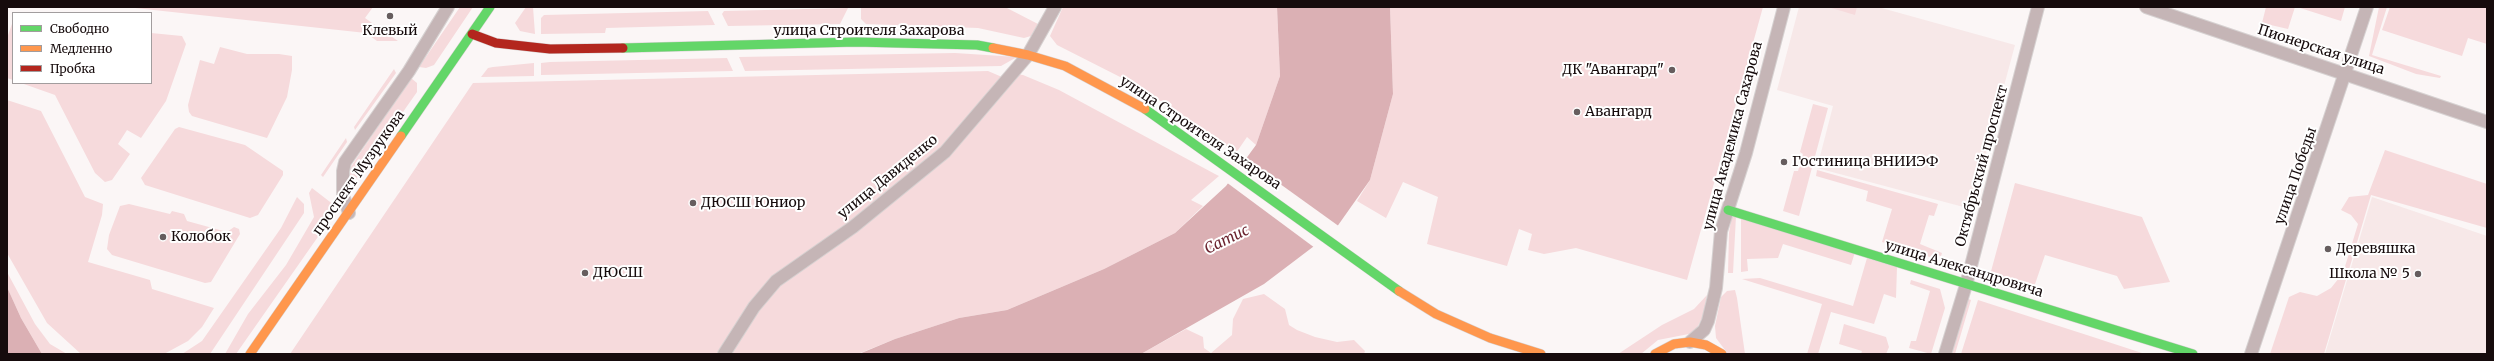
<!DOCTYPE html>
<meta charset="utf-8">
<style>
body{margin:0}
#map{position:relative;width:2494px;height:361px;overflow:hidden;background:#fbf6f6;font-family:Merriweather,serif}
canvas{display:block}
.frame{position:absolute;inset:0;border:8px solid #160b0c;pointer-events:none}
.legend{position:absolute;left:12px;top:12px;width:140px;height:72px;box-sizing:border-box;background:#fff;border:1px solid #a29d9e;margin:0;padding:5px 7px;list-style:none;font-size:12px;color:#160b0c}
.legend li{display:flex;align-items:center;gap:8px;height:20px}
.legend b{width:20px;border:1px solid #a29d9e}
</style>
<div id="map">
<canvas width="2494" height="361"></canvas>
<div class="frame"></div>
<ul class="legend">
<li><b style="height:5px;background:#63d668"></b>Свободно</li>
<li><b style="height:5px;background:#ff974d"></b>Медленно</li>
<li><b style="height:5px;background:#b3261e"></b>Пробка</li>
</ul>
</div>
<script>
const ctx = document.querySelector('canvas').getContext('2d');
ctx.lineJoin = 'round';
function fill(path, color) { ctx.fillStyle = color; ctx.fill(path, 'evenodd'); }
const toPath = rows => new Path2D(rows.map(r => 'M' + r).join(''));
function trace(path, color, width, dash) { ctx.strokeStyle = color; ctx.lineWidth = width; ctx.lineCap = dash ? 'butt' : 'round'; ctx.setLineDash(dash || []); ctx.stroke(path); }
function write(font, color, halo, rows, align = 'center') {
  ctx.font = font + ' Merriweather,serif'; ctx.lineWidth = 4; ctx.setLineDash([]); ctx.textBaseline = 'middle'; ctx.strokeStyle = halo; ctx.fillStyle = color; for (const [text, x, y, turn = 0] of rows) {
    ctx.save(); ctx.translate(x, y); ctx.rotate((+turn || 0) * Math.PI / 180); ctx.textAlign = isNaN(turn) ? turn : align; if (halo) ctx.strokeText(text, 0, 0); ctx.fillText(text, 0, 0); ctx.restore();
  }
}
const built = toPath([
 [1799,7,1878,7,2015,45,1971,209,1817,168,1833,106,1777,90],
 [2372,197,2487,236,2487,354,2325,354]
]);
const green = toPath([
 [126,7,373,7,365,18,398,41,377,41,366,33],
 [460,7,473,7,434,65,426,68,419,67],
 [526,7,533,7,535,34,520,31,515,23],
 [861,7,1005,7,1038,24,1031,36,1024,38,978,28,866,24,861,19],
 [1063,7,1277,7,1280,76,1256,145,1247,137,1236,153,1180,113,1130,82,1057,45,1050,36],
 [1390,7,1763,7,1687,280,1576,248,1544,254,1528,250,1532,234,1519,229,1507,266,1427,244,1438,197,1403,182,1386,218,1357,201,1370,180,1393,94],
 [1828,7,1857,7,1855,15],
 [2266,7,2295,7,2288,29,2262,23],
 [2297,7,2345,7,2341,21],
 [2379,7,2387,7,2372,55,2441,76,2440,78,2416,74,2369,56],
 [2390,7,2487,7,2487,44,2468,38,2462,56,2382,30],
 [848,8,840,24,728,26,722,14,724,11],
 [708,11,715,25,606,28,605,33,541,34,541,18,544,15],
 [13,21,13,80,7,78,7,38],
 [151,33,182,36,186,44,166,101,141,138,127,130,118,144,130,154,112,180,105,182,95,173,55,95,21,83,151,83],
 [220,47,247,54,279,54,292,56,292,70,287,97,267,138,192,116,189,112,188,105,200,60,214,64],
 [955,53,1017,57,1001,66,745,71,739,57],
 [727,58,733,71,541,75,541,63,550,62],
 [534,63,534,76,481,77,488,68,493,67],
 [394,69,396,73,355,130,354,127],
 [988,71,1002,77,1010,73,1023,75,1059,90,1215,174,1219,176,1191,200,1203,206,1175,233,1104,269,1007,310,959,318,895,339,858,354,290,354,473,83],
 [411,78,417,83,417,92,351,186,348,184,350,168],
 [7,100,41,111,85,197,103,204,102,215,88,262,150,280,152,289,214,308,202,327,188,341,164,354,81,354,47,323,7,253],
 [1813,104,1828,108,1799,216,1783,211,1794,171,1798,171,1803,154,1800,152],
 [179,127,245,145,283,171,283,175,258,215,250,218,145,185,141,178,175,129],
 [346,138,347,142,323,177,321,175],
 [2385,150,2487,184,2487,228,2371,195,2324,354,2270,354,2289,297,2300,292,2317,296,2331,288,2343,273,2358,224,2351,215,2341,210,2349,197,2368,195],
 [1817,170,1938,204,1934,216,1929,215,1920,244,1942,253,1941,256,1934,254,1930,257,1882,242,1892,209,1866,201,1868,191,1816,176],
 [2015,183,2142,217,2170,282,2124,289,2117,276,2045,255,2034,287,1990,275],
 [312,188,334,205,329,221,236,354,225,354,248,314,286,265,314,217,309,193],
 [297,197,304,204,304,213,210,354,182,354,202,341,281,228],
 [129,204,170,214,172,211,184,214,187,221,227,232,234,227,239,229,240,234,211,282,205,283,112,255,107,249,109,235,120,206],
 [1732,214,1736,216,1733,273,1728,273,1729,233],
 [1741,218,1855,252,1851,265,1783,244,1778,258,1747,259,1748,271,1741,272],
 [1867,258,1897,267,1896,298,1884,294,1874,324,1831,312,1818,354,1807,354,1822,304,1742,279,1760,278,1853,306],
 [7,272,35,324,50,344,67,354,42,354,21,318,7,287],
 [1911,280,1940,289,1945,308,1931,354,1909,348,1911,341,1916,341,1930,291,1910,284],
 [1735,290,1737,298,1745,354,1728,354,1716,338,1715,326,1721,297,1727,291],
 [1264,294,1285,309,1289,325,1297,330,1315,337,1337,342,1354,340,1365,351,1364,354,1141,354,1186,329,1203,337,1204,348,1211,353,1232,335,1233,319,1243,299],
 [1707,295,1703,317,1694,333,1658,340,1641,354,1618,354,1662,325,1694,309],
 [1966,298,1971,300,1955,354,1949,354],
 [1978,300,2093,337,2145,354,1961,354],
 [1844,324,1886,337,1889,347,1886,354,1861,354,1862,351,1839,344]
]);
const water = toPath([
 [1277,7,1390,7,1393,94,1370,180,1334,231,1264,284,1141,354,859,354,895,339,959,318,1007,310,1104,269,1175,233,1226,186,1256,145,1280,76],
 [7,287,21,318,42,354,7,354]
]);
const pier = toPath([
 [1244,158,1340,227,1335,233,1315,248,1226,182]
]);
const street = toPath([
 [2146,7,2487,122],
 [349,213,343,195,343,171,345,162,409,71,448,7],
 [1690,342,1704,330,1708,321,1716,288,1721,231,1746,153,1784,7],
 [724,354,754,307,776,281,853,227,945,152,1028,55,1055,7],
 [1945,354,1966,285,2038,7],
 [2251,354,2367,7]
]);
const fast = toPath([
 [623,48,856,42,977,45,993,48],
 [1145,109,1399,291],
 [401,136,490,7],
 [1728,210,2193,354]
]);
const slow = toPath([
 [993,48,1028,55,1065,66,1145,109],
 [1399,291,1436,314,1490,338,1541,354],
 [250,354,401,136],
 [1655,354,1674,344,1690,342,1706,345,1722,354]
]);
const jam = toPath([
 [472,34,496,43,550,49,623,48]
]);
const markers = [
 [390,16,4,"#665d5e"],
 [1672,70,4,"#665d5e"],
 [1577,112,4,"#665d5e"],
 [1784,162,4,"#665d5e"],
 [693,203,4,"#665d5e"],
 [163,237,4,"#665d5e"],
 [2328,249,4,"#665d5e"],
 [585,273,4,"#665d5e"],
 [2418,274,4,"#665d5e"]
];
const poiNames = [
 ["Клевый",390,31,"center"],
 ["ДК \"Авангард\"",1664,70,"right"],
 ["Авангард",1585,112],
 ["Гостиница ВНИИЭФ",1792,162],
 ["ДЮСШ Юниор",701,203],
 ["Колобок",171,237],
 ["Деревяшка",2336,249],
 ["ДЮСШ",593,273],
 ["Школа № 5",2410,274,"right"]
];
const streetNames = [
 ["улица Строителя Захарова",869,31],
 ["Пионерская улица",2321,50,18],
 ["улица Строителя Захарова",1200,133,34],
 ["улица Академика Сахарова",1733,136,-75],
 ["Октябрьский проспект",1982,166,-75],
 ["проспект Музрукова",359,173,-55],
 ["улица Победы",2296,176,-71],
 ["улица Давиденко",888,177,-39],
 ["улица Александровича",1964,269,17]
];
const waterNames = [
 ["Сатис",1227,240,-26]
];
fill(built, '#f7e8e8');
fill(green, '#f6dadc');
fill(water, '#dbb0b4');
fill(pier, '#fbf6f6');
trace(street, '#d6d1d1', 14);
trace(fast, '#d6d1d1', 10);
trace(slow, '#d6d1d1', 10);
trace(jam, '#d6d1d1', 10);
trace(street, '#c5b5b6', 12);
trace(fast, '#63d668', 9);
trace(slow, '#ff974d', 9);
trace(jam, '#b3261e', 9);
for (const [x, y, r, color] of markers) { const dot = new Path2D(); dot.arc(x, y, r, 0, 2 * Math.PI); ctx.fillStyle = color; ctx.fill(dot); trace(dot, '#fff', 1.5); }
write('14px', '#160b0c', '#fff', poiNames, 'left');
write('14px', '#160b0c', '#fff', streetNames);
write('italic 15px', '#6a222e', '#fff', waterNames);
</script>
